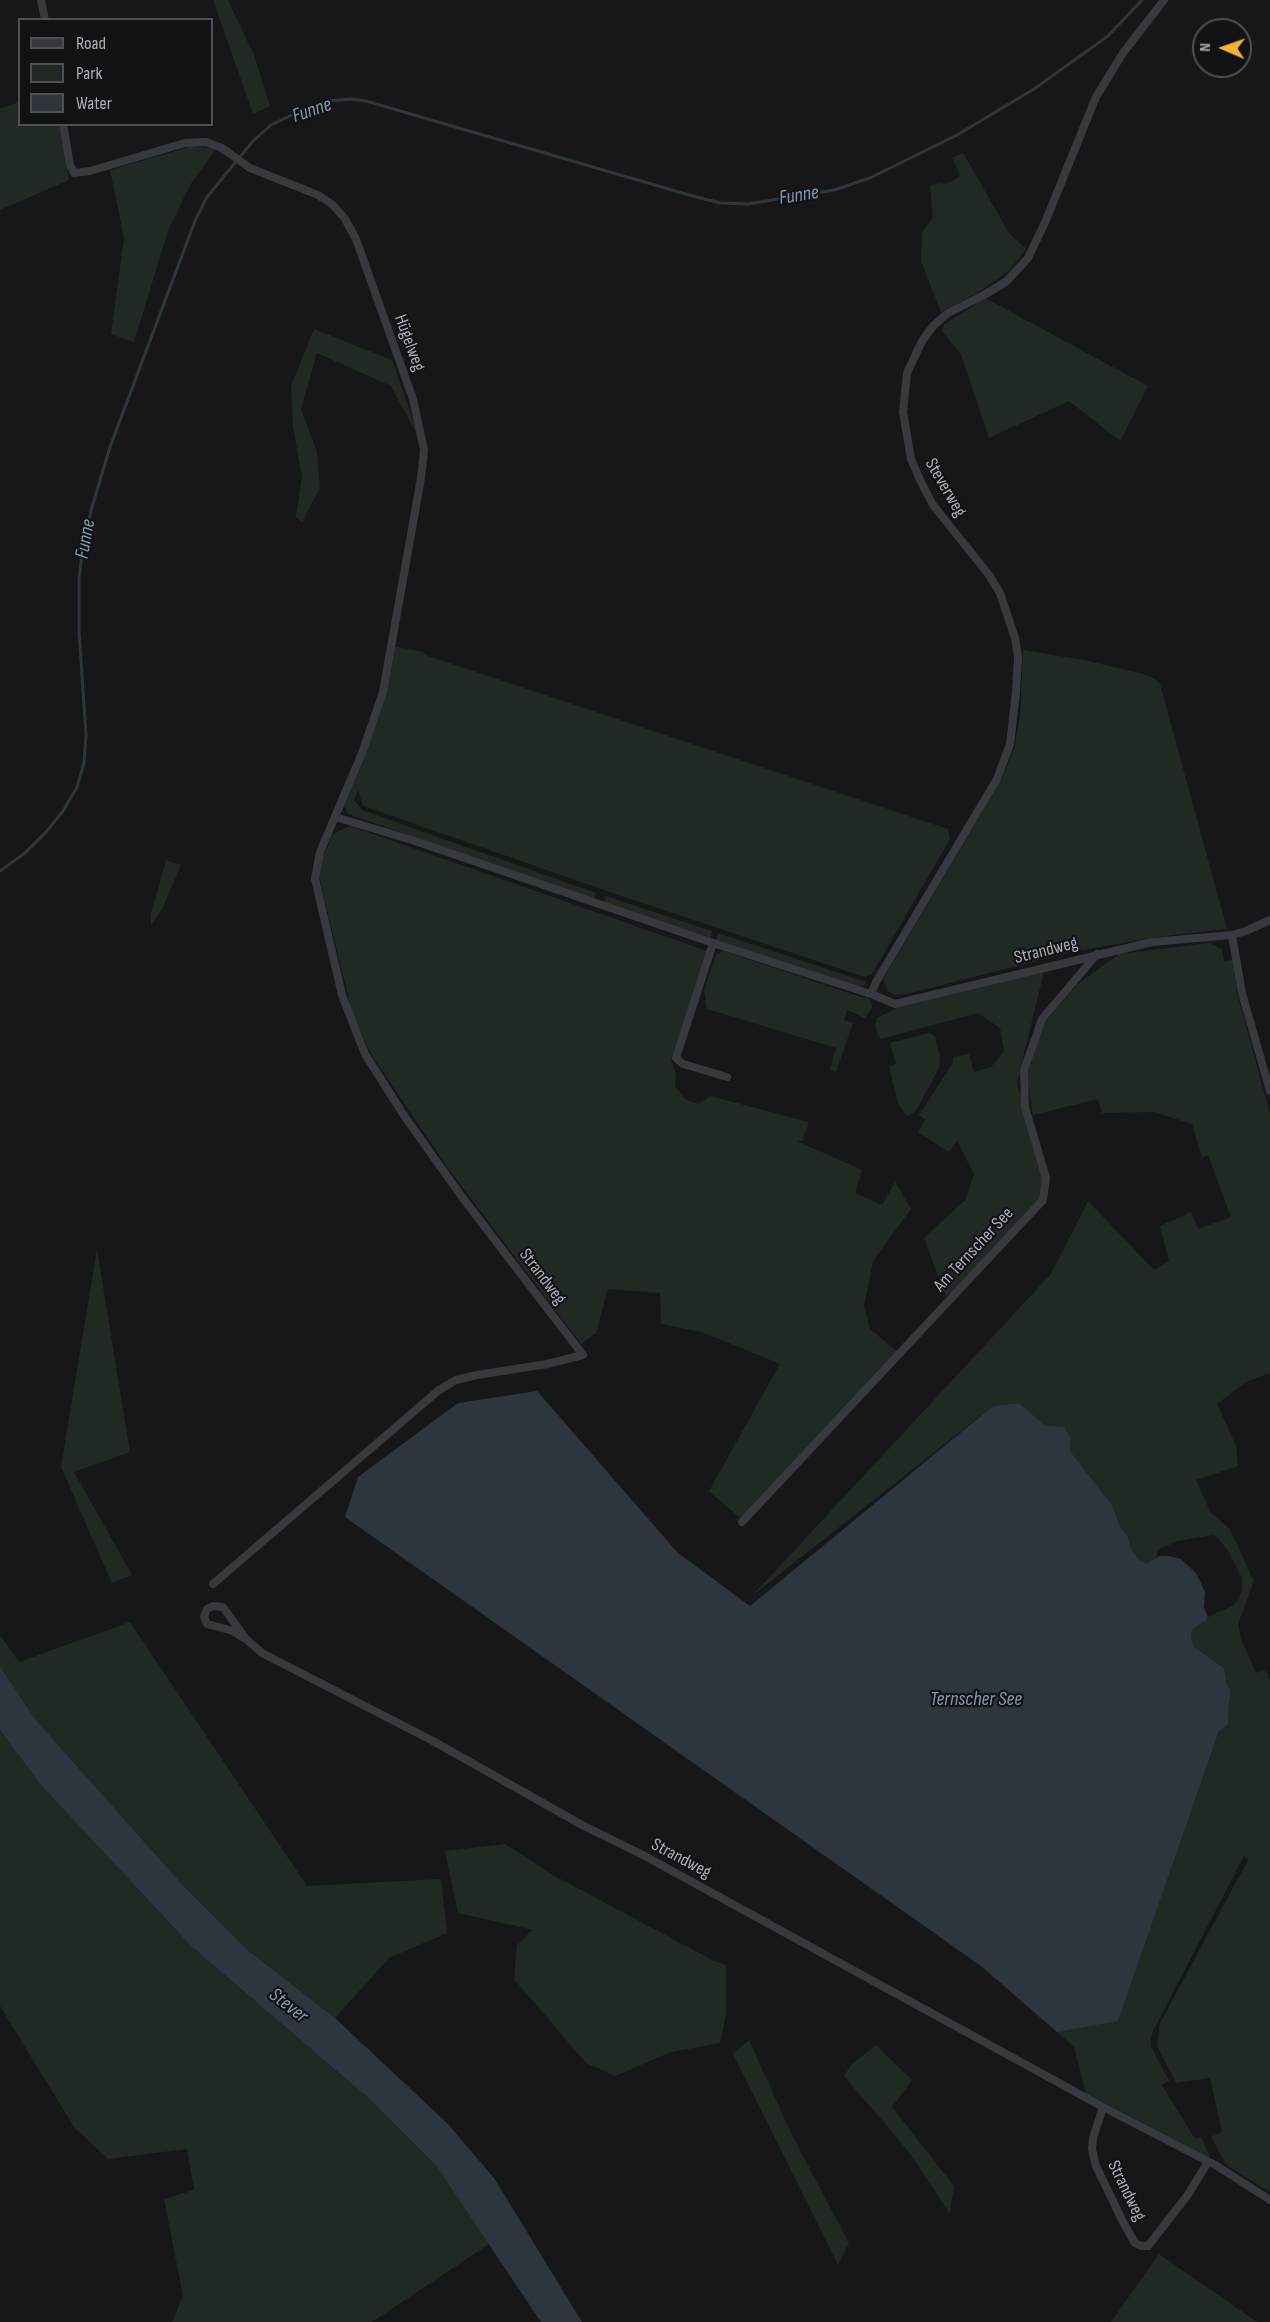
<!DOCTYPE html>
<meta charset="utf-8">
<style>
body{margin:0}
#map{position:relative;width:1270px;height:2322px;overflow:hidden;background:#171719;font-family:"Sofia Sans Condensed",sans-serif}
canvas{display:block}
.legend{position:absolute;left:18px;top:18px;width:195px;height:108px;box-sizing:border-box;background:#121214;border:2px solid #4f5056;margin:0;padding:8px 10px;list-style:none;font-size:18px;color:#aaaeb9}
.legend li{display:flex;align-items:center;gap:12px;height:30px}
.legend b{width:30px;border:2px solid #4f5056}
.north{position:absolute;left:1192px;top:18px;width:60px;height:60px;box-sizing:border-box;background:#121214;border:2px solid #4f5056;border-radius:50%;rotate:272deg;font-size:16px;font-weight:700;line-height:24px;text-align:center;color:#aaaeb9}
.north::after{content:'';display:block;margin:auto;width:21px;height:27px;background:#efb43a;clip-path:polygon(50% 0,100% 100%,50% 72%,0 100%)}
</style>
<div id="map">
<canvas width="1270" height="2322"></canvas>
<ul class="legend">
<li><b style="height:8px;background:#38393e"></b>Road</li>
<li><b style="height:16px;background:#212923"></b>Park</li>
<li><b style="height:16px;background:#2d363d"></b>Water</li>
</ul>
<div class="north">N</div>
</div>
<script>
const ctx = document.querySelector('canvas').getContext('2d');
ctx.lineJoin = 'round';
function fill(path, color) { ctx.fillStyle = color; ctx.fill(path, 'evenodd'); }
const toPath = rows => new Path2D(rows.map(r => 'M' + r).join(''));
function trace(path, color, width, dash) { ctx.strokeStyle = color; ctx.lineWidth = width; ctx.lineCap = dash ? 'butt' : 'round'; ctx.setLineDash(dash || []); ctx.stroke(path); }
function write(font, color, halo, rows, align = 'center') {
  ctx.font = font + ' "Sofia Sans Condensed",sans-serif'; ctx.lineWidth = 4.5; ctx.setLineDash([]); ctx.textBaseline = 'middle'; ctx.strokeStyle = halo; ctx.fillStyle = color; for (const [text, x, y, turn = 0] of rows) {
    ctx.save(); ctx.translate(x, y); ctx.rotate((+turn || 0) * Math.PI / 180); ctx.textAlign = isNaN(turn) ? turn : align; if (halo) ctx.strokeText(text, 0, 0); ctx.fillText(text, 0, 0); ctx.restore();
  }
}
const green = toPath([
 [213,0,228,0,254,55,270,106,253,114],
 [19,102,20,124,59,125,69,180,0,210,0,109],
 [193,146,216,149,190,185,168,231,134,342,111,334,124,238,110,170],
 [963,153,1009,233,1026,249,1010,270,979,292,941,312,921,261,922,233,933,218,930,185,940,183,944,185,961,176,952,158],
 [985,298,1148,386,1120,441,1069,401,989,438,961,354,942,331,944,325],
 [314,329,392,360,420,440,391,386,317,353,301,409,317,452,320,488,302,522,296,517,302,477,293,427,291,386],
 [394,646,423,652,425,655,948,829,950,839,872,974,865,977,607,891,363,806,358,790,353,802,355,801,362,810,596,893,594,899,348,814,344,805,347,795],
 [1023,650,1084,660,1143,674,1155,679,1160,684,1227,929,1156,937,1072,952,907,994,895,995,888,991,883,979,1002,779,1014,749,1020,717],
 [350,826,707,951,671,1061,676,1073,675,1086,685,1099,698,1104,710,1096,809,1122,802,1141,797,1141,862,1170,855,1193,882,1205,895,1182,911,1209,873,1261,864,1306,870,1329,899,1353,742,1520,709,1491,780,1364,702,1332,661,1324,660,1293,608,1289,596,1333,581,1344,450,1171,371,1054,352,1012,319,877,323,857,332,836,338,831],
 [166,860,181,865,163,907,151,926,151,914],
 [606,896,712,931,711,938,604,903],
 [718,933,867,982,863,986,854,985,716,940],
 [1209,943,1222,949,1224,961,1233,960,1237,993,1270,1114,1270,1373,1246,1382,1217,1404,1236,1446,1238,1466,1196,1480,1211,1513,1229,1528,1254,1581,1238,1624,1241,1639,1256,1673,1265,1669,1270,1680,1270,2192,1226,2165,1211,2137,1222,2132,1210,2078,1176,2083,1157,2046,1160,2023,1248,1860,1244,1856,1153,2031,1151,2038,1151,2046,1169,2081,1162,2085,1195,2139,1201,2137,1210,2156,1209,2158,1086,2093,1074,2047,1057,2032,1118,2020,1219,1731,1229,1713,1229,1703,1231,1690,1227,1686,1224,1668,1194,1647,1192,1642,1191,1633,1194,1628,1205,1621,1208,1617,1232,1606,1239,1599,1242,1589,1242,1578,1229,1552,1218,1538,1213,1535,1177,1541,1158,1550,1156,1558,1148,1563,1140,1561,1132,1551,1128,1537,1120,1526,1112,1505,1070,1451,1070,1438,1046,1426,1019,1403,993,1406,752,1596,1051,1274,1088,1201,1154,1270,1169,1261,1160,1226,1191,1212,1198,1229,1231,1217,1208,1155,1202,1158,1192,1124,1154,1112,1102,1113,1098,1099,1033,1115,1027,1075,1043,1024,1079,983,1119,954],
 [723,951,864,998,867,996,871,1001,872,1007,865,1018,847,1010,844,1020,853,1023,836,1072,830,1070,836,1048,707,1009,704,990,716,955],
 [1044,972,1017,1082,1025,1115,1043,1178,1043,1200,946,1297,924,1238,965,1200,974,1174,957,1141,949,1152,918,1132,925,1119,919,1115,953,1063,953,1057,969,1054,974,1072,991,1067,1004,1051,1000,1028,978,1013,881,1039,877,1033,875,1025,877,1018,897,1008],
 [929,1033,935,1036,940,1057,939,1068,916,1111,907,1116,898,1104,889,1067,896,1064,890,1043],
 [97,1249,130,1452,74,1472,132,1575,112,1583,61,1467],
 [130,1622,307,1886,441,1879,447,1933,389,1958,335,2018,245,1948,180,1882,35,1719,0,1666,0,1635,19,1662],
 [0,1730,40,1784,191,1946,374,2103,437,2167,489,2244,372,2322,172,2322,183,2296,164,2199,194,2190,187,2149,108,2159,74,2127,0,2006],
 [505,1844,553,1875,714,1961,726,1965,726,2015,720,2043,671,2052,615,2076,586,2063,514,1979,517,1945,533,1930,458,1913,445,1851],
 [749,2040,791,2133,849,2243,838,2265,733,2054],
 [876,2045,912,2080,892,2107,954,2186,950,2214,908,2151,844,2076,851,2065],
 [1159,2254,1257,2322,1111,2322]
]);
const water = toPath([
 [537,1391,678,1553,750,1606,993,1406,1019,1403,1046,1426,1064,1427,1070,1438,1070,1451,1112,1505,1120,1526,1128,1537,1132,1551,1140,1561,1148,1563,1159,1556,1168,1556,1181,1559,1196,1573,1205,1592,1204,1608,1208,1617,1205,1621,1194,1628,1191,1633,1192,1642,1194,1647,1224,1668,1227,1686,1231,1690,1229,1703,1228,1724,1219,1731,1118,2021,1057,2032,981,1966,345,1517,358,1477,458,1403],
 [0,1666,35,1719,180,1882,245,1948,335,2018,448,2124,494,2178,582,2322,541,2322,437,2167,374,2103,191,1946,40,1784,0,1730]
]);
const stream = toPath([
 [0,871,25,853,46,832,63,811,77,787,84,763,86,735,79,631,79,579,83,545,92,507,110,447,195,221,207,197,253,141,271,125,304,109,329,101,350,99,366,101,696,197,721,203,748,204,834,190,870,178,957,135,1034,89,1108,36,1142,0]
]);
const minor = toPath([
 [41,0,45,20],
 [63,124,70,165,74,173,90,171,185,143,206,142,222,148,250,168,318,195,333,205,345,219,356,239,413,399,424,450,421,478,383,692,362,753,320,852,315,879,342,995,365,1054,405,1117,462,1197,583,1355,547,1364,477,1375,456,1380,439,1390,213,1584],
 [335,817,412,840,713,943,871,994,895,1004,1152,942,1232,935,1246,931,1270,920],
 [1232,935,1242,993,1270,1091],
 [713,943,676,1058,683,1064,727,1077],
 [871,994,876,982,997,779,1010,744,1016,692,1018,657,1015,638,1000,593,989,575,933,505,920,480,911,459,903,412,907,373,922,341,934,325,948,313,984,295,1007,281,1028,258,1046,220,1096,97,1123,53,1164,0],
 [742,1522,1043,1200,1046,1178,1025,1107,1024,1070,1042,1019,1097,954],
 [246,1639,233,1631,207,1624,204,1617,207,1609,213,1606,223,1607,246,1639,262,1653,433,1741,582,1825,643,1855,1103,2107,1217,2166,1270,2200],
 [1103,2107,1093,2138,1092,2149,1096,2166,1123,2222,1135,2243,1141,2246,1148,2246,1187,2196,1208,2162]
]);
const streetNames = [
 ["Hügelweg",409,343,70],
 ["Steverweg",945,488,60],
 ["Strandweg",1046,951,-14],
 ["Am Ternscher See",974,1250,-47],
 ["Strandweg",542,1277,53],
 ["Strandweg",681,1859,28],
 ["Strandweg",1126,2191,64]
];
const waterNames = [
 ["Funne",312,111,-19],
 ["Funne",799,196,-9],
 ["Funne",86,539,-80],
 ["Ternscher See",976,1700],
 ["Stever",288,2006,38]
];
fill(green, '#212923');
fill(water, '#2d363d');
trace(stream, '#2d363d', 3);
trace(minor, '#38393e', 8);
write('18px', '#aaaeb9', '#121214', streetNames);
write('italic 20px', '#829bb3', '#121214', waterNames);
</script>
